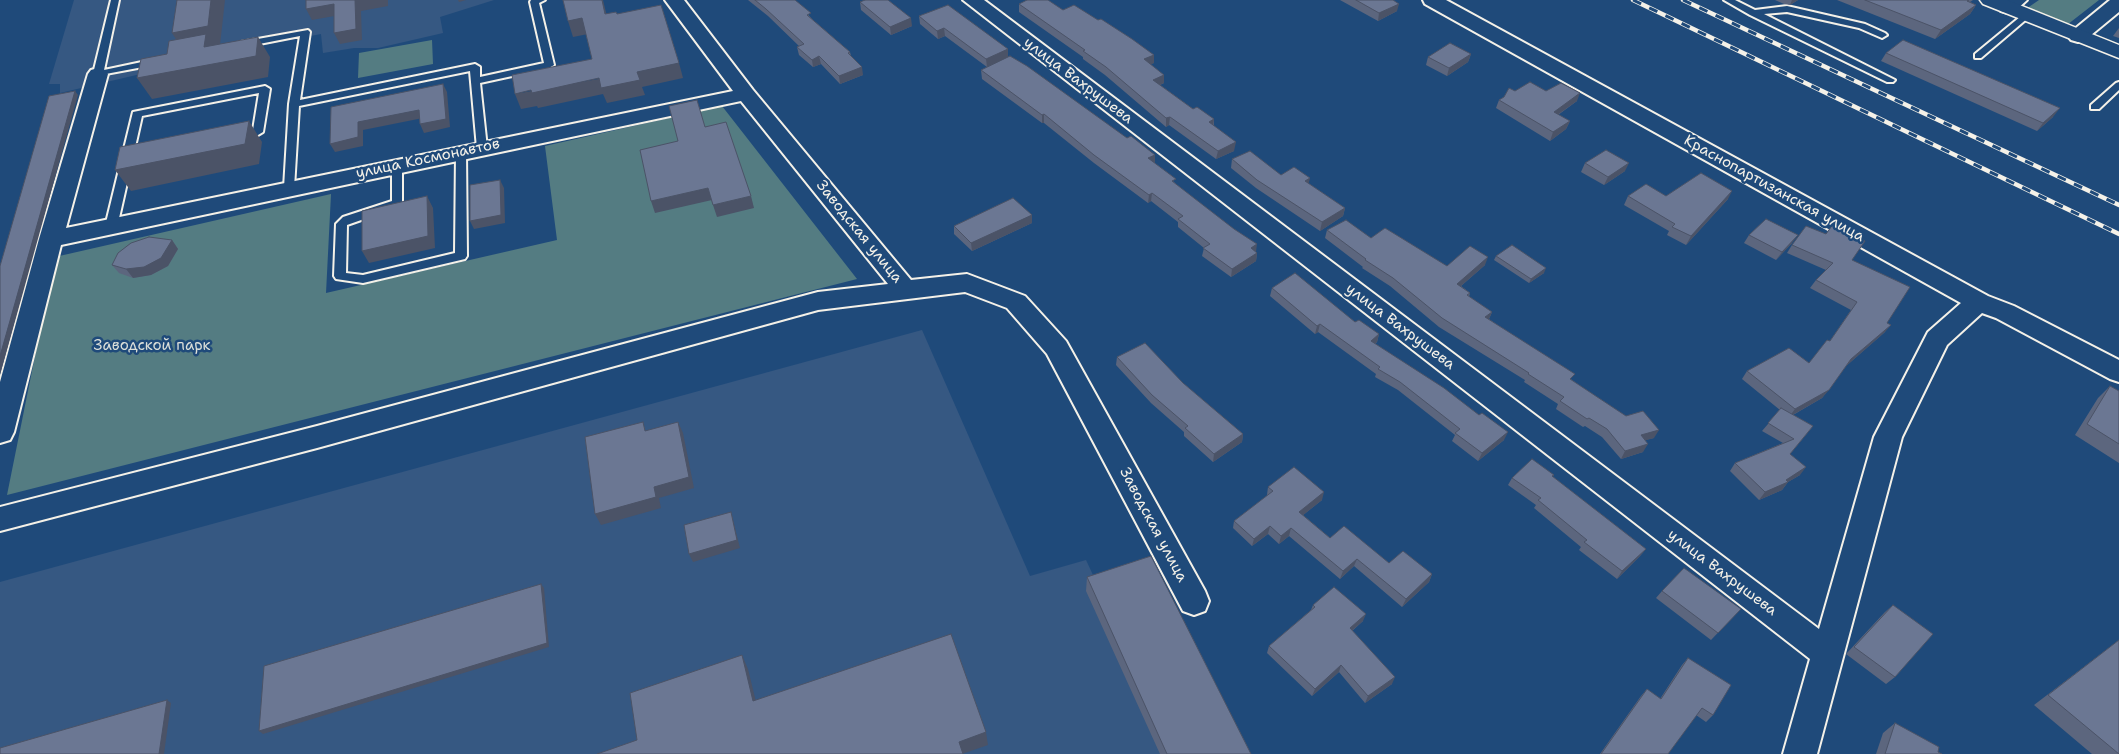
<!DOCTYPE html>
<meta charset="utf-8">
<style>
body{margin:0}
canvas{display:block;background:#1f4a7a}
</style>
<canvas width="2119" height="754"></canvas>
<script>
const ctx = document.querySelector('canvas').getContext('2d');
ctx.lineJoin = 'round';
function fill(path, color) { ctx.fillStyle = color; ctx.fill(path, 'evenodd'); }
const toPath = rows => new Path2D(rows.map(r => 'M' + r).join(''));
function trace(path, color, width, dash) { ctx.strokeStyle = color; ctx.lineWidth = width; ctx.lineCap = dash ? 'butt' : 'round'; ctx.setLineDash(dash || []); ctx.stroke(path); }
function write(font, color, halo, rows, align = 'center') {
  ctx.font = font + ' "Shantell Sans",sans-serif'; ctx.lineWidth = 5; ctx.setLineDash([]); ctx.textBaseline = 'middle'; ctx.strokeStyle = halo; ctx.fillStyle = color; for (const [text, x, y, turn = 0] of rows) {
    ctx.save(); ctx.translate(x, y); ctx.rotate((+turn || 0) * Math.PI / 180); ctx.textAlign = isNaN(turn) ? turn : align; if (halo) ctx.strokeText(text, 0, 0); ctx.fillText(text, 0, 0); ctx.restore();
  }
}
const built = toPath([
 [74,0,494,0,440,17,443,33,378,48,354,48,323,53,321,34,151,66,149,72,60,93,60,84,49,84],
 [922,330,1030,576,1086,560,1176,754,0,754,0,582]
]);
const green = toPath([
 [2039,0,2099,0,2063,28,2023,11],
 [432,40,433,64,358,78,359,53],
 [722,106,857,279,7,495,55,257,331,194,326,293,557,240,545,146]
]);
const lane = toPath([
 [111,0,119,0,104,70,156,59,161,62,159,64,95,76,93,74,111,0],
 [531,0,545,0,539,3,554,65,549,68,480,83,487,148,486,150,482,151,477,148,470,71,299,106,294,188,293,190,285,190,284,188,289,104,300,36,244,47,239,44,241,42,308,30,310,32,300,100,475,64,480,67,480,77,544,63,530,2,531,0],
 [1724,0,1735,0,1755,10,1787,6,1865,24,1885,33,1887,35,1882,38,1859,28,1787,12,1764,14,1895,80,1893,82,1887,82,1750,15,1724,0],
 [2026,12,2029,13,2029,17,1981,58,1975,58,1975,54,2026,12],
 [2119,82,2119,90,2099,109,2091,109,2091,105,2116,83,2119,82],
 [265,86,270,89,263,132,258,135,241,138,236,135,237,133,253,130,259,93,142,116,117,227,115,230,107,230,105,227,133,112,265,86],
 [461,150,466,153,467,256,465,259,363,283,336,279,334,276,336,224,343,217,392,201,392,166,397,163,402,166,402,203,401,206,347,225,346,273,363,275,455,253,456,153,461,150]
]);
const street = toPath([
 [665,0,684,0,753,90,911,280,967,274,1025,296,1066,341,1205,591,1209,601,1205,611,1194,615,1183,611,1047,354,1007,308,965,292,818,310,317,448,0,531,0,507,317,426,818,292,888,284,741,101,61,245,14,432,10,440,0,443,0,382,39,239,88,74,91,70,98,68,105,70,108,74,66,228,733,91,665,0],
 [963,0,984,0,1819,629,1874,437,1928,332,1961,303,1425,4,1423,0,1446,0,1988,296,2014,306,2119,360,2119,382,2110,379,1996,318,1982,313,1947,345,1902,437,1817,754,1783,754,1810,659,963,0],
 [2006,0,2027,0,2015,11,2008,13,2001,11,1999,7,2006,0],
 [2110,0,2119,0,2119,12,2085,40,2078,42,2071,40,2068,36,2071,32,2110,0]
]);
const secondary = toPath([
 [1980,0,2007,0,2119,45,2119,58,1983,4,1980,0]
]);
const rail = toPath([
 [1633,0,2119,234],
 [1683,0,2119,205]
]);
const wall = toPath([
 [748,0,795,0,812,19,850,52,851,56,863,75,840,84,821,64,813,67,799,55,797,47,799,46,768,16],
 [1340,0,1393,0,1397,11,1378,21],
 [1775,0,1798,0,1790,5,1784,4],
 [1837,0,1973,0,1970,2,1976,5,1970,14,1935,39],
 [860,2,912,26,891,35,861,10],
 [1019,4,1063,10,1154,63,1150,64,1164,83,1160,85,1193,109,1214,119,1214,126,1234,151,1216,159,1169,125,1166,127,1105,75,1083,59,1083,57,1019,12],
 [919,16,1008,49,1008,57,987,67,945,36,938,39,920,24],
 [2119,28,2119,38,2113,36],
 [1886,53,2053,117,2037,131,1881,61],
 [1471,54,1468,62,1447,76,1426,65,1428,57],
 [981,70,1127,138,1155,155,1154,163,1176,184,1257,253,1256,261,1231,277,1202,256,1204,248,1178,227,1178,222,1151,201,1148,203,1094,163,1044,123,1042,123,982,79],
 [1515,91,1546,91,1577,101,1558,115,1570,121,1566,129,1550,141,1496,108,1499,100],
 [1232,159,1309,184,1345,208,1343,216,1320,231,1256,188,1231,168],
 [1585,163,1625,171,1604,185,1581,172],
 [1628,196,1666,196,1728,199,1686,245,1667,235,1669,231,1624,205],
 [1032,223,972,251,954,234,954,226],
 [1327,230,1371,238,1447,266,1485,265,1461,286,1470,293,1469,297,1492,312,1489,319,1572,380,1654,438,1645,440,1643,452,1621,459,1602,437,1585,426,1583,427,1556,409,1558,404,1524,382,1525,380,1439,327,1390,286,1362,268,1363,267,1325,238],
 [1749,235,1792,243,1776,260,1744,243],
 [172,240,178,249,168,266,151,275,133,278,119,273,112,265],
 [1792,245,1852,260,1887,323,1885,332,1846,366,1822,398,1793,415,1813,426,1790,454,1800,475,1788,482,1782,490,1759,500,1730,471,1735,463,1783,443,1762,431,1780,410,1742,379,1747,371,1809,363,1830,341,1851,310,1810,288,1816,280,1826,270,1787,253],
 [1496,256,1544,273,1529,283,1494,260],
 [1272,288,1355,322,1379,334,1377,342,1375,344,1504,440,1478,461,1452,441,1455,435,1398,390,1375,377,1376,374,1318,332,1315,334,1270,296],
 [1117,357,1183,383,1243,434,1242,442,1213,462,1184,436,1184,432,1151,403,1116,365],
 [2110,386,2119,391,2119,463,2075,435,2098,398],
 [1553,477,1646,549,1640,556,1617,579,1579,550,1581,547,1534,508,1536,505,1508,485,1512,478],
 [1268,487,1322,500,1303,515,1330,538,1389,563,1432,574,1429,582,1402,607,1354,566,1340,579,1289,536,1279,544,1268,534,1252,546,1233,528,1234,521,1267,496,1267,495],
 [1087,577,1251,754,1160,754,1086,591],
 [1662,591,1734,616,1711,640,1656,598],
 [1313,605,1363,621,1352,631,1392,684,1365,703,1339,672,1312,696,1267,653,1269,646,1311,610],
 [1893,605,1895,677,1886,684,1846,654,1885,612],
 [2119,640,2119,754,2092,754,2034,705],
 [1688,658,1713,715,1706,722,1696,715,1668,754,1600,754,1641,696,1647,689,1660,699,1682,665],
 [1895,723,1938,752,1942,754,1876,754,1883,733]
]);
const shadedWall = toPath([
 [211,0,225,0,220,45,258,37,270,57,268,77,152,99,137,78,184,52,172,33],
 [355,0,388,0,388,6,361,11,362,40,340,44,334,33],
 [458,0,466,0,459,2],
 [602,0,603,0,610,29,605,14],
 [1792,0,1798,0,1790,5],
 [334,4,340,15,312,20,306,9],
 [1399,4,1397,11,1378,21,1379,13],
 [1976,5,1970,14,1935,39,1941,30],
 [582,18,588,34,573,37,568,21],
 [911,18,912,26,891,35,890,27],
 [944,28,945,36,938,39,937,31],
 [1008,49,1008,57,987,67,986,59],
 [1471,54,1468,62,1447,76,1449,68],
 [1154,55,1154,63,1143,68,1144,59],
 [819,56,821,64,813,67,812,60],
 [679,63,683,78,642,87,645,95,607,103,603,94,538,108,537,106,521,109,515,94,637,72],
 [862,67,863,75,840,84,839,76],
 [1164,75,1164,83,1153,88,1153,80],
 [443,84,447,92,450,127,424,133,420,124],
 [75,91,78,95,0,375,0,356],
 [1580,93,1577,101,1550,120,1554,112],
 [2060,108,2053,117,2037,131,2043,123],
 [419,110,423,118,363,130,363,146,335,152,330,144,358,122],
 [1044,114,1044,123,1042,123,1042,115],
 [1170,117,1169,125,1166,127,1166,118],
 [1214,119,1213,127,1209,122],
 [249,121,262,142,259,164,131,191,115,170],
 [1570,121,1566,129,1550,141,1553,132],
 [1236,142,1234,151,1216,159,1218,151],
 [1155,155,1155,163,1147,167,1148,158],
 [1629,163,1625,171,1604,185,1608,177],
 [1310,178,1308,186,1305,181],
 [500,180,504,188,505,223,474,229,470,221],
 [708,188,712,200,655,213,651,201],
 [1732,191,1728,199,1686,245,1691,236],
 [1152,193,1151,201,1148,203,1149,195],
 [427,196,433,208,435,248,369,263,362,251],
 [751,196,754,208,717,217,713,205],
 [1345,208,1343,216,1320,231,1322,222],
 [1032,215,1032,223,972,251,971,243],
 [1798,235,1792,243,1776,260,1782,252],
 [172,240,178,249,168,266,151,275,133,278,126,269],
 [1257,244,1256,252,1251,248],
 [1257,253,1256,261,1231,277,1232,269],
 [1488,257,1485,265,1454,292,1457,284],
 [1546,268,1544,273,1529,283,1531,279],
 [1492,312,1488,321,1485,317],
 [1320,324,1318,332,1315,334,1317,326],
 [1891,325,1885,332,1845,367,1851,359],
 [1379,334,1377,342,1368,349,1371,341],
 [1829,390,1822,398,1789,417,1795,409],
 [678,422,683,433,694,488,659,498,661,508,601,525,595,514,654,487],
 [1659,430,1654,438,1636,443,1641,435],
 [1508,432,1504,440,1478,461,1482,453],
 [1243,434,1242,442,1213,462,1214,454],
 [1648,444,1643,452,1621,459,1625,451],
 [1806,467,1800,475,1788,482,1782,490,1759,500,1765,492],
 [1324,492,1322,500,1297,520,1299,512],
 [731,512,740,548,693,562,689,554],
 [1270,526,1268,534,1252,546,1254,539],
 [1291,528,1289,536,1279,544,1281,536],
 [1646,549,1640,556,1617,579,1622,571],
 [1357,559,1354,566,1340,579,1343,571],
 [1432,574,1429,582,1402,607,1406,599],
 [541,584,544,588,549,647,263,734,259,731],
 [1366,614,1363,621,1347,635,1350,628],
 [742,655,748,669,759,714,753,701],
 [1341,665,1339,672,1312,696,1315,689],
 [1395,677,1392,684,1365,703,1368,696],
 [167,700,171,703,164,754,159,754],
 [986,732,988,745,962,754,959,742]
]);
const building = toPath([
 [177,0,211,0,208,26,172,33,177,0],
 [306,0,355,0,356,29,334,33,334,4,306,9,306,0],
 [563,0,602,0,605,14,616,12,617,14,661,5,679,63,637,72,640,80,601,88,599,78,532,93,531,90,515,94,512,75,592,59,582,18,568,21,563,0],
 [755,0,795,0,811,13,807,15,850,52,848,53,862,67,839,76,819,56,812,60,797,47,804,44,766,9,755,0],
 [865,0,888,0,911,18,890,27,860,2,865,0],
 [1027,0,1048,0,1063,10,1074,5,1098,20,1101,19,1132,39,1154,55,1144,59,1164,75,1153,80,1193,109,1197,107,1214,119,1209,122,1236,142,1218,151,1170,117,1166,118,1106,67,1083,51,1085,50,1019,4,1027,0],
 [1356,0,1393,0,1399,4,1379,13,1356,0],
 [1865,0,1969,0,1967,1,1976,5,1941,30,1865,0],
 [948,5,1008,49,986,59,944,28,937,31,919,16,948,5],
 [206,34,204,47,258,37,256,56,137,78,141,59,167,54,169,41,206,34],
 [1903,40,2060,108,2043,123,1886,53,1903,40],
 [1450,43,1471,54,1449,68,1428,57,1450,43],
 [1010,56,1027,66,1127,138,1131,136,1155,155,1148,158,1176,179,1172,181,1234,229,1257,244,1251,248,1257,253,1232,269,1203,248,1210,244,1178,219,1183,216,1152,193,1149,195,1094,155,1044,114,1042,115,981,70,1010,56],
 [1530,82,1546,91,1561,83,1580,93,1554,112,1570,121,1553,132,1499,100,1504,97,1509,88,1515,91,1530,82],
 [443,84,446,119,420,124,419,110,358,122,358,137,330,144,331,107,443,84],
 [75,91,0,356,0,266,49,96,75,91],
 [697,100,705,127,726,122,751,196,713,205,708,188,651,201,640,150,678,141,669,106,697,100],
 [249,121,245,144,115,170,120,147,249,121],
 [1606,150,1629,163,1608,177,1585,163,1606,150],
 [1250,151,1281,175,1294,167,1310,178,1305,181,1345,208,1322,222,1257,180,1232,159,1250,151],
 [1701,173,1732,191,1691,236,1672,227,1675,224,1628,196,1646,184,1666,196,1701,173],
 [500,180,501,215,470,221,470,185,500,180],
 [427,196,428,236,362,251,362,211,427,196],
 [1013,198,1032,215,971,243,954,226,1013,198],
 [1766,219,1798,235,1782,252,1749,235,1766,219],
 [1346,220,1371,238,1385,228,1447,266,1470,246,1488,257,1457,284,1470,293,1467,295,1492,312,1485,317,1575,374,1570,379,1626,416,1643,411,1659,430,1641,435,1648,444,1625,451,1607,429,1589,418,1587,419,1560,401,1564,397,1528,374,1529,373,1442,318,1393,278,1365,260,1366,259,1327,230,1346,220],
 [1834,223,1865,241,1852,260,1910,287,1887,323,1891,325,1851,359,1829,390,1795,409,1747,371,1789,348,1809,363,1827,340,1830,341,1857,302,1816,280,1833,263,1792,245,1806,226,1826,234,1834,223],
 [149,237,172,240,161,258,144,267,126,269,112,265,118,253,131,243,149,237],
 [1512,245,1546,268,1531,279,1496,256,1512,245],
 [1295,273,1355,322,1359,320,1379,334,1371,341,1444,388,1479,415,1482,413,1508,432,1482,453,1455,433,1460,429,1400,382,1378,369,1380,367,1320,324,1317,326,1272,288,1295,273],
 [1145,343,1183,383,1243,434,1214,454,1185,428,1188,426,1152,395,1117,357,1145,343],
 [2110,386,2119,391,2119,444,2087,424,2110,386],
 [1781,408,1813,426,1790,454,1806,467,1786,480,1788,482,1765,492,1735,463,1794,439,1768,423,1781,408],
 [643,422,645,431,678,422,689,477,654,487,656,497,595,514,585,437,643,422],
 [1532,459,1554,475,1552,476,1646,549,1622,571,1584,542,1587,540,1538,500,1541,498,1512,478,1532,459],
 [1294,467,1324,492,1299,512,1330,538,1344,526,1389,563,1403,551,1432,574,1406,599,1357,559,1343,571,1291,528,1281,536,1270,526,1254,539,1234,521,1273,491,1268,487,1294,467],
 [731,512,737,540,689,554,684,525,731,512],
 [1151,556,1251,754,1167,754,1087,577,1151,556],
 [1684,568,1741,609,1718,633,1662,591,1684,568],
 [541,584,547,643,259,731,264,666,541,584],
 [1334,587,1366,614,1350,628,1395,677,1368,696,1341,665,1315,689,1269,646,1315,607,1313,605,1334,587],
 [1893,605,1933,634,1895,677,1854,647,1893,605],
 [951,634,986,732,959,742,963,754,597,754,637,740,630,693,742,655,753,701,951,634],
 [2119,640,2119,754,2048,695,2119,640],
 [1688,658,1731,685,1713,715,1702,708,1668,754,1601,754,1647,689,1661,699,1688,658],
 [167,700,159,754,0,754,0,748,167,700],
 [1895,723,1939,747,1938,752,1942,754,1885,754,1895,723]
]);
const streetNames = [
 ["улица Вахрушева",1078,81,37],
 ["улица Космонавтов",428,159,-12],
 ["Краснопартизанская улица",1774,189,29],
 ["Заводская улица",859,232,51],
 ["улица Вахрушева",1400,327,37],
 ["Заводская улица",1153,525,62],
 ["улица Вахрушева",1722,573,37]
];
const parkNames = [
 ["Заводской парк",152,346]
];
fill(built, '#365882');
fill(green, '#547c82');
trace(lane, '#f4f1e8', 4);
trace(street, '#f4f1e8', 4);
trace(secondary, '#f4f1e8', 3);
fill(lane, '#1f4a7a');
fill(street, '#1f4a7a');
fill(secondary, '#1f4a7a');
trace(rail, '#f4f1e8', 4.5);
trace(rail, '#1f4a7a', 3, [9]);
fill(wall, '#5c667e');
fill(shadedWall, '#4b5367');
fill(building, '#6b7793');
trace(building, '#4b5367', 1);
write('15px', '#f4f1e8', '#1f4a7a', streetNames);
write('15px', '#dcdfd9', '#1f4a7a', parkNames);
</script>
